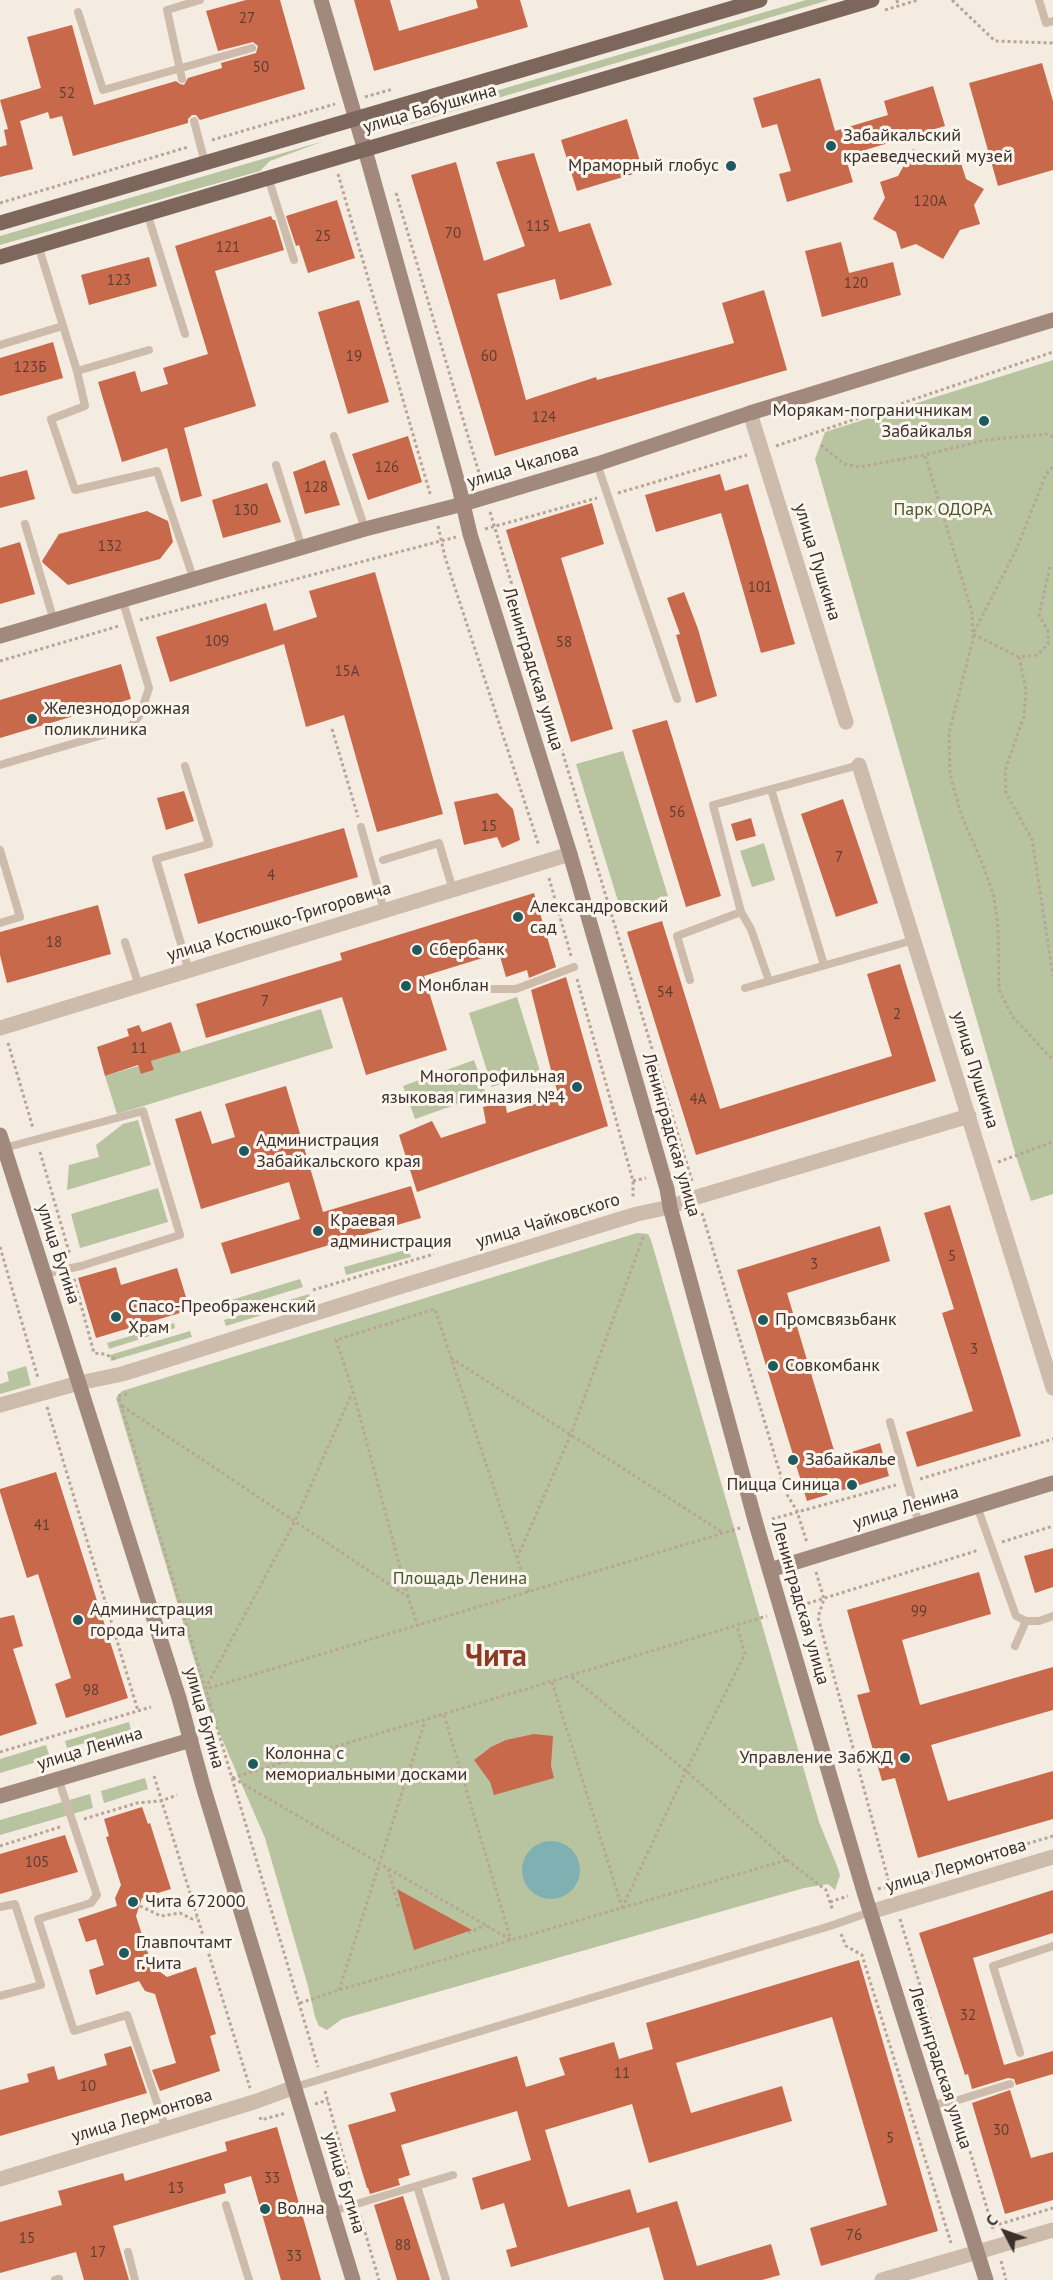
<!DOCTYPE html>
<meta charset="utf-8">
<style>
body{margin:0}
#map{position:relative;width:1053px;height:2280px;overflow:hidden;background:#f4ebe1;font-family:"PT Sans",sans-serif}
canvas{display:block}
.north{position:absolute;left:975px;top:2202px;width:60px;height:60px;-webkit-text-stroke:4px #fbf5ee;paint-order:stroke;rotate:311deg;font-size:16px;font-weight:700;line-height:24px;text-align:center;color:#3b302b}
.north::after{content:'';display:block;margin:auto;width:21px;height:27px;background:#3b302b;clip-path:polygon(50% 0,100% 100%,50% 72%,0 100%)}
</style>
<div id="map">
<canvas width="1053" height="2280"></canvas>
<div class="north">С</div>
</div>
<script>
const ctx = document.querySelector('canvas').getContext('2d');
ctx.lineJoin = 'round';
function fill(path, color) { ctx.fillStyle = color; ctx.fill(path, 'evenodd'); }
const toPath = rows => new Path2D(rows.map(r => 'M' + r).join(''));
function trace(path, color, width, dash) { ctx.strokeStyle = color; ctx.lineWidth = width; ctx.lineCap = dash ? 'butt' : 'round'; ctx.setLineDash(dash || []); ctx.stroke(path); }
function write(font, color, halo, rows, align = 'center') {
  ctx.font = font + ' "PT Sans",sans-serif'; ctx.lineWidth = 6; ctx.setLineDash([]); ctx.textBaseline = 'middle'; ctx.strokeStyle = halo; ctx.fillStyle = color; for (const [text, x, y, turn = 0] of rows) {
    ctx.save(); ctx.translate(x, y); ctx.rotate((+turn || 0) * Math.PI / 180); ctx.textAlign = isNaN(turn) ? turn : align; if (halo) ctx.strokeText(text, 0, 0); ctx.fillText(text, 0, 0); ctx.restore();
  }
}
const green = toPath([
 [806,0,829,0,393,129,441,113,458,102],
 [324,141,270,161,260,171,0,245,0,236],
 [1053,360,1053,1194,1031,1201,1016,1156,815,459,825,432],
 [623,751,668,896,621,911,576,764],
 [764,843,775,880,752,887,740,851],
 [517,997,540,1071,492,1087,469,1013],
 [321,1009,333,1048,117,1114,105,1076,138,1066,142,1074,154,1070,151,1061],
 [474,1060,486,1094,415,1119,403,1086],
 [138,1120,151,1165,67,1190,69,1165,99,1157,96,1145,123,1124],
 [158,1188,168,1222,80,1248,71,1214],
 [637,1233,648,1234,651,1240,819,1822,837,1866,840,1875,835,1890,828,1884,804,1888,342,2019,327,2030,319,2026,315,2017,308,1986,265,1838,209,1709,116,1398,122,1391],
 [409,1249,411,1257,346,1275,344,1267],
 [300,1279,303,1287,221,1312,218,1304],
 [309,1294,311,1300,226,1326,224,1320],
 [174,1323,175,1328,109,1349,107,1343],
 [190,1331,192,1337,111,1361,110,1355],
 [26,1366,31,1385,0,1394,0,1384,9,1381,7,1372],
 [129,1722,131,1730,67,1748,65,1741],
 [46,1745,50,1758,0,1773,0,1759],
 [145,1778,148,1789,104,1803,101,1791],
 [90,1794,93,1808,0,1835,0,1820]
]);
const water = toPath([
 '522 1870a29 29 0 1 1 58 0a29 29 0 1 1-58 0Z'
]);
const building = toPath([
 [246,0,280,0,305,89,200,120,196,115,192,115,188,119,188,123,73,156,62,116,50,119,48,112,20,121,33,169,0,177,0,147,7,145,4,130,8,129,0,100,41,88,27,37,72,25,94,105,176,81,180,84,184,85,188,78,222,68,221,63,256,53,258,46,253,42,218,51,206,11],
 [354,0,390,0,399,31,478,8,476,0,520,0,528,27,374,71],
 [1042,63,1053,101,1053,170,998,186,969,83],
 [820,78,835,131,888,115,884,101,933,86,945,126,845,156,853,182,787,202,779,174,791,171,777,124,762,128,753,98],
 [627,119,643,171,577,191,561,140],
 [913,149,938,163,959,157,966,179,984,189,974,205,980,224,960,230,943,259,916,244,901,249,896,232,873,219,885,198,880,182,898,176],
 [534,153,559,232,590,223,612,285,560,300,555,279,497,294,526,400,596,377,597,380,734,343,722,303,764,290,787,370,495,456,411,175,456,162,484,261,525,246,496,162],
 [337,200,355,258,308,273,299,245,296,246,286,216],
 [271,216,273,220,275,220,284,250,215,271,256,406,184,428,202,496,181,502,167,448,122,462,98,382,135,371,141,392,168,384,163,368,208,354,175,246],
 [841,242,849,273,893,262,901,295,822,317,805,251],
 [149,257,157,286,89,305,81,275],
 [359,300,389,402,348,414,318,312],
 [53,342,63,378,0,396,0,358],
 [408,436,422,482,368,500,352,454],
 [325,460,340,505,305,514,293,472],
 [27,470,35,499,0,508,0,477],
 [720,474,725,491,748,484,795,644,761,653,721,513,656,532,645,495],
 [267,483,281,522,223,538,212,500],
 [592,503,604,544,561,558,613,729,571,742,506,530],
 [147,511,168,521,170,529,173,542,160,559,68,585,43,563,42,561,59,534],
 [20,542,35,594,0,604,0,548],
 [375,572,443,814,377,832,344,715,306,727,284,644,170,682,156,637,266,603,274,631,317,617,309,591],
 [684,592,698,629,717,696,696,703,676,635,680,634,667,598],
 [121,664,131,699,0,738,0,700],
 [667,720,721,896,686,907,632,730],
 [184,791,194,821,166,830,157,798],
 [497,793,513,809,520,840,502,848,497,837,464,845,454,802],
 [843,799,878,903,836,917,801,814],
 [751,818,756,836,736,841,731,824],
 [344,828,358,877,198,924,184,874],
 [534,893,556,967,529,978,527,970,506,977,499,953,424,976,447,1050,366,1075,342,997,206,1038,196,1004,342,960,340,953],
 [98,905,111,954,7,983,0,955,0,932],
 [662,921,720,1109,892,1056,867,974,900,964,936,1081,696,1155,627,932],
 [566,977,608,1126,417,1192,399,1135,432,1121,441,1138,486,1123,483,1107,505,1102,507,1113,559,1096,553,1078,531,990],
 [171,1022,181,1052,151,1061,154,1070,141,1074,138,1065,105,1076,97,1047,129,1036,127,1029,139,1025,142,1032],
 [286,1086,323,1212,411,1186,421,1218,231,1274,221,1243,300,1219,289,1182,201,1209,175,1119,201,1111,212,1144,235,1137,225,1104],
 [950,1205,1021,1436,917,1467,906,1432,973,1411,942,1313,954,1309,924,1213],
 [880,1226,890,1261,787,1293,836,1457,880,1443,889,1476,807,1501,737,1270],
 [116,1267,121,1285,177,1268,190,1310,96,1338,78,1278],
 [56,1472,128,1698,66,1718,55,1684,71,1678,38,1574,27,1578,0,1492,0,1489],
 [1053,1548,1053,1587,1035,1593,1024,1556],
 [979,1572,991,1614,902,1640,920,1705,1053,1667,1053,1710,931,1745,948,1801,1053,1771,1053,1819,918,1858,895,1778,882,1781,857,1695,870,1692,847,1610],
 [14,1615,23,1646,13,1649,37,1724,0,1736,0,1618],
 [534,1734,553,1736,551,1766,554,1778,494,1795,490,1782,474,1760,491,1747,506,1740],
 [142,1807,148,1824,150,1823,171,1889,142,1898,136,1916,152,1966,167,1977,196,1967,216,2034,210,2036,220,2071,160,2091,152,2070,176,2063,155,1994,145,1991,139,1981,96,1995,89,1970,104,1965,96,1939,86,1942,78,1919,117,1906,115,1898,121,1885,106,1837,109,1836,104,1819],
 [65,1835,78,1872,0,1894,0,1854],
 [397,1889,472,1930,414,1950],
 [1053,1890,1053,1933,973,1958,1004,2065,1053,2051,1053,2074,1016,2085,1014,2079,1008,2078,972,2089,968,2074,965,2075,919,1933],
 [859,1960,938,2231,821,2266,810,2228,887,2205,832,2017,676,2063,691,2113,782,2086,792,2121,649,2163,632,2104,545,2130,568,2207,630,2189,637,2213,677,2201,697,2266,771,2244,780,2275,762,2280,664,2280,649,2227,511,2267,506,2250,517,2247,504,2203,481,2210,472,2178,531,2160,517,2111,401,2145,410,2175,398,2179,400,2185,370,2194,368,2188,367,2188,348,2125,396,2111,390,2093,517,2056,526,2087,565,2075,559,2058,614,2042,619,2059,653,2049,646,2023],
 [131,2046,147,2093,0,2136,0,2090,29,2082,27,2074,54,2066,58,2080,107,2065,104,2054],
 [1010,2090,1031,2158,1053,2152,1053,2200,1005,2214,972,2103],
 [277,2127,321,2280,281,2280,251,2176,224,2184,226,2193,113,2226,129,2280,84,2280,76,2252,0,2273,0,2222,62,2205,58,2191,123,2173,125,2181,227,2151,225,2142],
 [403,2196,430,2280,397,2280,374,2205]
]);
const path = toPath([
 [897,0,898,6],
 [952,0,995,41,1052,43,1053,46],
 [885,10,918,0],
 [365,97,393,89],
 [212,140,335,104],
 [338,174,431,497],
 [396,193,482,483],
 [0,203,188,147],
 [1053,437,1048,434,985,440,925,455,972,612,973,639,949,733,950,775,962,817,983,865,994,897,998,927,999,990,1012,1016,1053,1060],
 [821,445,844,464,859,467,925,455],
 [776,446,1053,352],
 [618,493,747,455],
 [490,512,692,1181],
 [438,526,445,557,539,846],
 [485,529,597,498],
 [1050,567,1039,615,1048,631,1048,644,1037,655,1019,657,1026,690,1024,716,1005,771,1006,793,1032,839,1053,976],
 [140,620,456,537],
 [1019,657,973,634,1017,548,1046,474,1053,467],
 [0,661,119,626],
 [332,729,358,817],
 [549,878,571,956],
 [577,979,633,1181,633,1199],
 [8,1043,33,1128],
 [40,1152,70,1255],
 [998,1162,1053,1142],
 [633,1181,646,1178],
 [702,1213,786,1493,797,1511,807,1543],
 [0,1247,38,1378],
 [74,1279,94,1353,105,1354,115,1359],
 [313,1290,434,1254],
 [451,1358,722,1532],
 [127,1394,118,1396,121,1405,318,2067],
 [122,1406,408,1597,418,1626],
 [47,1407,138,1711],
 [920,1479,1053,1439],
 [772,1519,896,1485],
 [1002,1542,1053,1526],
 [816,1572,824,1599,818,1617,891,1890],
 [529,1592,517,1558,571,1434,644,1235],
 [408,1597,353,1391,336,1340,435,1309,517,1558],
 [796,1607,979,1550],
 [572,1677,686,1771,787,1860,826,1890,833,1911],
 [552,1682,622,1907],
 [209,1688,740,1528],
 [205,1689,295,1521,352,1393],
 [444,1715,511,1940],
 [0,1752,151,1707],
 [154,1776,250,2088],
 [232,1778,767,1616],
 [233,1778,511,1940],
 [84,1819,137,1803,161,1801,177,1795],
 [0,1846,60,1827],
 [388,1869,399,1908],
 [878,1889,1053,1836],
 [830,1902,848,1896],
 [140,1906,161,1916,180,1913,192,1919,197,1917],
 [622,1908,686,1771,745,1654,737,1626],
 [900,1919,952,2091],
 [468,1933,486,1925],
 [841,1934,846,1946,862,1955,951,2243],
 [339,1990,425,1721],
 [300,2003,339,1990,787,1860],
 [325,2091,353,2191],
 [315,2104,328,2100],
 [958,2111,994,2232],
 [260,2117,261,2120,286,2113],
 [360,2215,379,2280],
 [993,2226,1053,2208],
 [1001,2261,1006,2280]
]);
const service = toPath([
 [1039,0,1046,23,1053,21],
 [78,12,103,90,252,48],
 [182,79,167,10,200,0],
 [194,121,205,163],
 [268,177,294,260],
 [147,213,185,334],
 [38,245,77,371,149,350],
 [0,345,63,326],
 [77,371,85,406,51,419,75,490,157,471,194,580],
 [334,436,365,529],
 [597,464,677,699],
 [276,465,302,548],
 [25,524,54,621],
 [0,765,130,727,140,715,149,688,123,602],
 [185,766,209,844,156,859,189,971],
 [771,789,824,965],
 [361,827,384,910],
 [0,850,20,917,0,923],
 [383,860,439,843,453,890],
 [741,912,751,929,769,981],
 [125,942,139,986],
 [690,980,677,936,741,912,713,805,859,765],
 [745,988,914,940],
 [482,989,516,989,574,967],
 [4,1148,143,1111,180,1235,81,1266,44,1274],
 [890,1422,919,1524],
 [977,1506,1016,1616,1026,1621,1039,1621,1053,1616],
 [1015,1646,1026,1621],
 [58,1778,97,1895,91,1903,38,1919,74,2031,127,2015,166,2129],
 [0,1907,15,1904,41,1985,0,1996],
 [1020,2053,993,1966,1053,1946],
 [295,2087,830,1926,870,1912],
 [931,2105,955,2101,1010,2084],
 [417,2186,446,2280],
 [226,2205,249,2280],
 [333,2211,453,2175],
 [128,2252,135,2280],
 [55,2280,59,2279]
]);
const minor = toPath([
 [750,413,846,722],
 [859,765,1053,1388],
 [0,1028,570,854],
 [0,1405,79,1383,122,1374,386,1291,637,1214,670,1207,697,1197,969,1116],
 [870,1912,1053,1857],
 [0,2179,254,2102,295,2087],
 [882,2280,1053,2230]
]);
const secondary = toPath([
 [321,0,369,164,459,487,470,534,570,854,667,1189,670,1207,756,1524,864,1892,986,2280],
 [0,636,365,529,463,504,597,464,750,413,1053,320],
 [0,1135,179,1698,203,1786,353,2280],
 [770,1570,1053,1483],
 [0,1796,191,1740]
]);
const primary = toPath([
 [0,223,760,0],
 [0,257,872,0]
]);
const markers = [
 [831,146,6,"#1f5a5e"],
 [731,166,6,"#1f5a5e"],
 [984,421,6,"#1f5a5e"],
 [32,719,6,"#1f5a5e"],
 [518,917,6,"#1f5a5e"],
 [417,950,6,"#1f5a5e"],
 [406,986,6,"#1f5a5e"],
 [577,1087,6,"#1f5a5e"],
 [244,1151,6,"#1f5a5e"],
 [318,1231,6,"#1f5a5e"],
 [116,1317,6,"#1f5a5e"],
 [763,1320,6,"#1f5a5e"],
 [773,1366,6,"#1f5a5e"],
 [793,1460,6,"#1f5a5e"],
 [852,1485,6,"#1f5a5e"],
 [78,1620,6,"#1f5a5e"],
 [905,1758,6,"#1f5a5e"],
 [253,1764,6,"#1f5a5e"],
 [133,1902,6,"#1f5a5e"],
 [124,1953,6,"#1f5a5e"],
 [265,2209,6,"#1f5a5e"]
];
const numberNames = [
 ["27",247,19],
 ["50",261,68],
 ["52",67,94],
 ["120А",930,202],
 ["115",538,227],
 ["70",453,234],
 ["25",323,237],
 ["121",228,248],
 ["123",119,281],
 ["120",856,284],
 ["19",354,357],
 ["60",489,357],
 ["123Б",30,368],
 ["124",544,418],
 ["126",387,468],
 ["128",316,488],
 ["130",246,511],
 ["132",110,547],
 ["101",760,588],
 ["109",217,642],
 ["58",564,643],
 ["15А",347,672],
 ["56",677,813],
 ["15",489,827],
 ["7",839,858],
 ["4",271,876],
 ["18",54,943],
 ["54",665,993],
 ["7",265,1002],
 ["2",897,1015],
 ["11",139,1049],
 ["4А",698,1100],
 ["5",952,1257],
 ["3",814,1265],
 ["3",974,1350],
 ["41",42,1526],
 ["99",919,1612],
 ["98",91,1691],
 ["105",37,1863],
 ["32",968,2016],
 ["11",622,2074],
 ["10",88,2087],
 ["30",1001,2131],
 ["5",890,2139],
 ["33",272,2179],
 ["13",176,2189],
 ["76",854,2236],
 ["15",27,2239],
 ["88",403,2246],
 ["17",98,2253],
 ["33",294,2257]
];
const streetNames = [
 ["улица Бабушкина",430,109,-16],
 ["улица Чкалова",523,466,-17],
 ["улица Пушкина",817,562,73],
 ["Ленинградская улица",533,669,73],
 ["улица Костюшко-Григоровича",279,922,-17],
 ["улица Пушкина",975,1070,73],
 ["Ленинградская улица",671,1135,74],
 ["улица Чайковского",548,1221,-17],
 ["улица Бутина",58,1254,72],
 ["улица Ленина",906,1508,-17],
 ["Ленинградская улица",800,1603,74],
 ["улица Бутина",204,1718,74],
 ["улица Ленина",90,1749,-17],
 ["улица Лермонтова",956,1866,-17],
 ["Ленинградская улица",940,2068,72],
 ["улица Лермонтова",142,2116,-17],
 ["улица Бутина",344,2183,73]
];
const poiNames = [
 ["Забайкальский",843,136],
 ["краеведческий музей",843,157],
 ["Мраморный глобус",719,166,"right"],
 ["Морякам-пограничникам",972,411,"right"],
 ["Забайкалья",972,432,"right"],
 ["Железнодорожная",44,709],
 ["поликлиника",44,730],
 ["Александровский",530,907],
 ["сад",530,928],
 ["Сбербанк",429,950],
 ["Монблан",418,986],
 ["Многопрофильная",565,1077,"right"],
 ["языковая гимназия №4",565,1098,"right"],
 ["Администрация",256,1141],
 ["Забайкальского края",256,1162],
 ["Краевая",330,1221],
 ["администрация",330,1242],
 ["Спасо-Преображенский",128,1307],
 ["Храм",128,1328],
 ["Промсвязьбанк",775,1320],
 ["Совкомбанк",785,1366],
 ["Забайкалье",805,1460],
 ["Пицца Синица",840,1485,"right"],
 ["Администрация",90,1610],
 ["города Чита",90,1631],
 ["Колонна с",265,1754],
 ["мемориальными досками",265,1775],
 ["Управление ЗабЖД",893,1758,"right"],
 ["Чита 672000",145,1902],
 ["Главпочтамт",136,1943],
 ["г.Чита",136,1964],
 ["Волна",277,2209]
];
const parkNames = [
 ["Парк ОДОРА",943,510],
 ["Площадь Ленина",460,1579]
];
const townNames = [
 ["Чита",496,1657]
];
fill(green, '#b8c4a0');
fill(water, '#7fb0b2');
fill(building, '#c8694b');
trace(path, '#b9a596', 3, [3, 3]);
trace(service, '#cdbbac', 8);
trace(minor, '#cdbbac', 15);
trace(secondary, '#a18a7d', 15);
trace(primary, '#7d675c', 15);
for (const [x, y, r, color] of markers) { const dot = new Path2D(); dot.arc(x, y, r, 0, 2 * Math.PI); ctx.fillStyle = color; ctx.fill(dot); trace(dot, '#fbf5ee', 2); }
write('15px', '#5e3e33', null, numberNames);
write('18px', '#3b302b', '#fbf5ee', streetNames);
write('18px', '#3b302b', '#fbf5ee', poiNames, 'left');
write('18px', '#4a5a2e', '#fbf5ee', parkNames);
write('bold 30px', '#8c3b22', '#fbf5ee', townNames);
</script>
